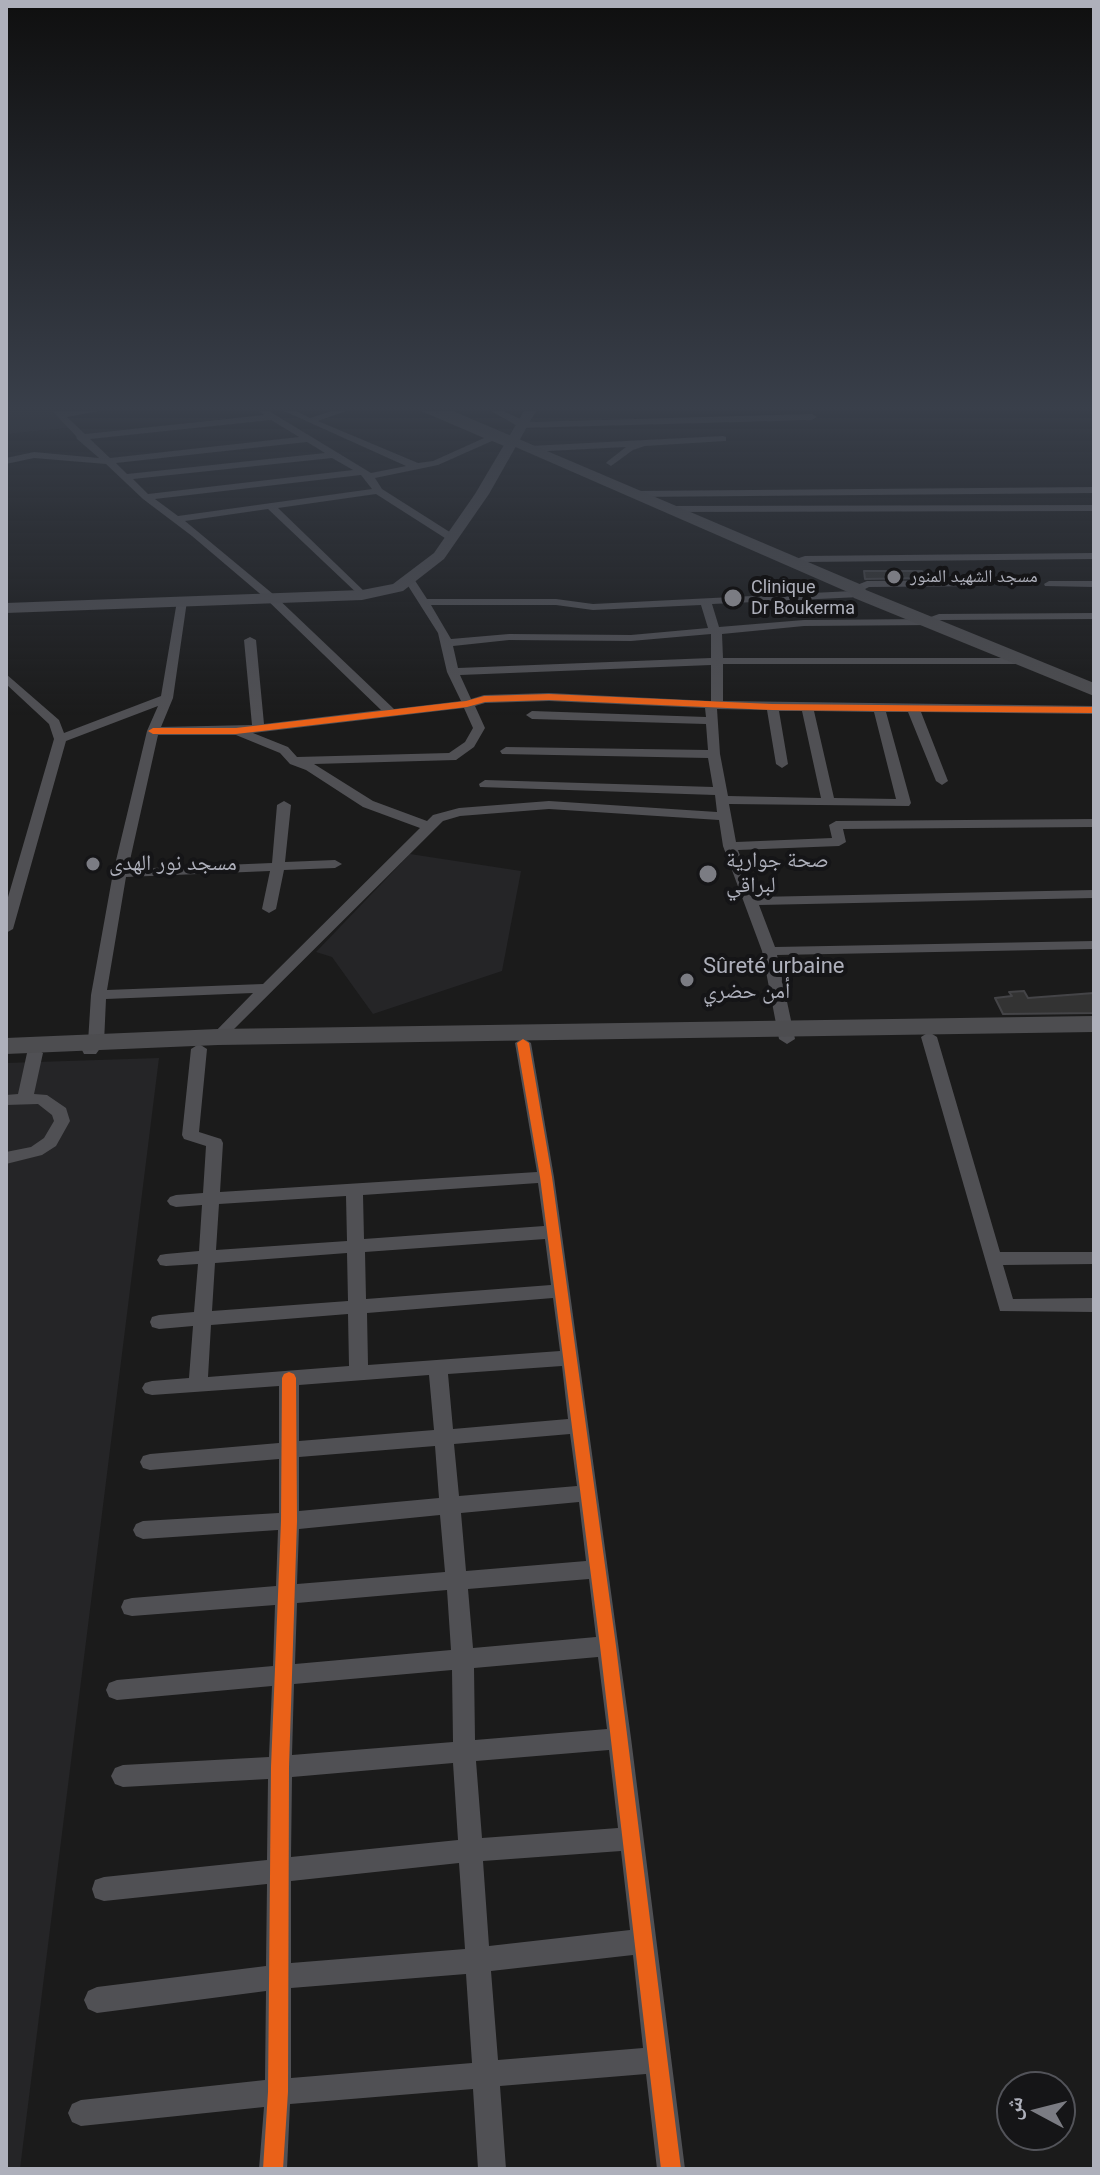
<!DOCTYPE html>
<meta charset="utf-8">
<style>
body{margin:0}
#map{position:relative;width:1100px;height:2175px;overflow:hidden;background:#1b1b1b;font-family:Roboto,"Noto Naskh Arabic",sans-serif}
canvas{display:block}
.frame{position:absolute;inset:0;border:8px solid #aeb0bb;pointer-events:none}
.north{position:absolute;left:996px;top:2071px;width:80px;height:80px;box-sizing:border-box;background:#151517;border:2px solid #525359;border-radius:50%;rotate:277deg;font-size:22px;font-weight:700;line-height:32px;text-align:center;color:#aeb0bb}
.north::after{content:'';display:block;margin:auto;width:28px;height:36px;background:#7b7c83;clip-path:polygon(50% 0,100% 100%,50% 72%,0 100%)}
</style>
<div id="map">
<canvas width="1100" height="2175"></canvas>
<div class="frame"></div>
<div class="north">ش</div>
</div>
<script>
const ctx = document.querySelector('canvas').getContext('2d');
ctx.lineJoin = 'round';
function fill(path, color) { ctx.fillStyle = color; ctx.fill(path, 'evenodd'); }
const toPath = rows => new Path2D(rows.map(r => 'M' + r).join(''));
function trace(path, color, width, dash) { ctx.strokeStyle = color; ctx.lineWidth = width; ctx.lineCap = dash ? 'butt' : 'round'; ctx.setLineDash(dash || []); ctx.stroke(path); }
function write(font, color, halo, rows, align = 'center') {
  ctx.font = font + ' Roboto,"Noto Naskh Arabic",sans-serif'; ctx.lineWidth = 8; ctx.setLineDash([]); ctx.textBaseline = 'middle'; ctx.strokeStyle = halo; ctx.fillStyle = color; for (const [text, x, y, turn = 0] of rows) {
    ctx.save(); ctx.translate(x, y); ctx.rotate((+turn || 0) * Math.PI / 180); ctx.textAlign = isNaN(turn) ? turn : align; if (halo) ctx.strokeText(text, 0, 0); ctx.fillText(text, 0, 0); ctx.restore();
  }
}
const built = toPath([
 [6,411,52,411,69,428,6,434],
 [410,854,521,871,502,971,373,1014,332,957,316,952],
 [159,1058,20,2169,6,2169,6,1063]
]);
const building = toPath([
 [864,571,922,571,924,578,865,579,864,571],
 [1024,991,1028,998,1094,993,1094,1013,1003,1014,995,998,1012,996,1009,992,1024,991]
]);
const street = toPath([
 [52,411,98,411,67,417,85,434,264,415,259,411,269,411,371,473,406,466,284,411,296,411,310,418,332,411,346,411,318,421,418,463,433,461,484,438,421,411,433,411,512,443,514,445,509,448,492,441,438,465,375,478,382,489,456,536,456,540,448,540,376,494,278,508,366,593,367,595,362,598,268,509,185,521,273,594,394,709,461,701,447,672,438,633,405,581,410,578,414,579,427,599,556,599,593,604,852,591,852,587,867,581,988,580,993,583,988,586,869,587,861,591,865,594,860,597,712,604,719,627,804,620,925,619,939,614,1094,613,1094,619,940,620,933,625,804,626,722,634,723,658,1025,658,1031,661,1025,664,723,664,723,701,1094,706,1094,714,921,712,948,781,942,785,936,781,908,712,886,712,911,803,909,806,729,804,736,842,832,838,829,825,836,821,1094,819,1094,827,843,829,846,842,839,846,738,850,756,897,1094,890,1094,898,759,905,775,947,1094,941,1094,949,777,955,795,1039,787,1044,779,1039,762,951,723,846,719,820,549,809,460,816,443,821,223,1040,213,1040,210,1037,253,993,106,999,104,1043,96,1054,84,1054,82,1050,88,1042,91,995,113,873,147,731,158,706,66,741,13,929,6,933,6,904,54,739,49,724,6,684,6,674,59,720,64,733,161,696,177,601,182,598,187,601,173,698,161,727,252,725,244,640,250,637,256,640,264,724,381,710,265,598,192,536,143,499,106,464,34,458,6,464,6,458,34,452,99,458,77,439,76,436,52,411],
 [271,420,299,437,110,458,90,439,271,420],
 [307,442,325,453,127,474,116,463,307,442],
 [332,458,353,470,148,494,133,479,332,458],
 [361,475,372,489,178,516,155,499,361,475],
 [431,605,556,605,593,610,701,605,708,628,631,635,509,634,451,639,431,605],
 [711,634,711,658,458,668,453,646,509,640,631,641,711,634],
 [711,665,711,701,549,693,484,695,471,699,460,675,711,665],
 [549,701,705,708,706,717,532,711,526,715,532,719,706,724,708,750,506,747,500,751,502,754,708,758,713,787,485,780,479,784,480,787,715,795,717,812,549,801,459,808,433,815,427,821,373,801,314,764,456,760,474,747,485,728,475,706,485,703,549,701],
 [464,708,473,728,465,742,449,753,297,757,288,747,253,733,464,708],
 [717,709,767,710,776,764,782,768,788,764,779,711,802,711,821,798,728,796,720,754,717,709],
 [814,711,874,712,896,799,834,798,814,711],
 [158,735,236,735,280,753,290,764,306,770,363,807,420,828,263,984,107,990,126,877,270,871,262,909,269,913,276,909,284,870,335,868,342,864,335,860,285,862,291,805,284,801,277,805,272,863,128,869,158,735],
 [491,411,503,411,527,422,812,414,817,417,812,420,521,428,491,411],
 [723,436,726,437,726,441,645,446,633,450,611,466,606,463,608,461,626,447,529,452,524,449,529,446,723,436],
 [1094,487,1094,493,634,497,629,494,634,491,1094,487],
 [1094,505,1094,511,671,512,666,509,671,506,1094,505],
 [1094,553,1094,559,805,562,792,565,787,562,805,556,1094,553],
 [1049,581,1094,581,1094,587,1045,586,1044,584,1049,581],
 [929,1032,937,1037,1000,1252,1094,1252,1094,1264,1003,1265,1013,1299,1094,1298,1094,1312,1000,1311,921,1037,929,1032],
 [523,1038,531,1043,554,1177,631,1738,685,2169,657,2169,646,2074,500,2086,506,2169,478,2169,473,2089,290,2104,287,2169,259,2169,264,2107,81,2126,72,2122,68,2113,72,2104,81,2100,265,2080,266,1991,97,2013,88,2009,84,2000,88,1991,97,1987,266,1966,267,1884,104,1901,95,1898,92,1889,95,1880,104,1877,267,1860,268,1779,123,1787,115,1784,111,1776,115,1768,123,1765,269,1757,272,1686,117,1700,109,1697,106,1690,109,1683,117,1680,273,1666,275,1605,132,1616,124,1614,121,1607,124,1600,132,1598,276,1586,278,1530,143,1539,136,1536,133,1530,136,1524,143,1521,279,1513,279,1459,150,1470,143,1468,140,1462,143,1456,150,1454,279,1443,279,1386,152,1395,145,1393,142,1388,145,1383,152,1381,189,1378,193,1326,159,1329,152,1327,150,1322,152,1317,159,1315,194,1312,198,1264,166,1266,160,1265,157,1260,160,1255,166,1254,199,1251,202,1205,176,1207,170,1205,167,1201,170,1197,176,1195,203,1193,206,1146,184,1139,182,1135,191,1049,199,1044,207,1049,199,1132,221,1139,223,1143,220,1192,537,1172,515,1043,523,1038],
 [538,1183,544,1226,364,1239,363,1195,538,1183],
 [346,1196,347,1241,216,1250,219,1204,346,1196],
 [545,1239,551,1285,366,1299,365,1252,545,1239],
 [347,1253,348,1301,212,1311,215,1263,347,1253],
 [553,1298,560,1351,368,1365,367,1313,553,1298],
 [348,1314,349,1366,208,1377,211,1325,348,1314],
 [562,1366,568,1419,453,1429,448,1374,562,1366],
 [429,1375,434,1430,299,1441,299,1385,429,1375],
 [570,1434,577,1486,459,1496,454,1444,570,1434],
 [435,1446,439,1498,299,1511,299,1457,435,1446],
 [579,1502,586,1561,466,1571,461,1513,579,1502],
 [440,1515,445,1572,297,1584,299,1529,440,1515],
 [589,1579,596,1637,473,1648,468,1589,589,1579],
 [447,1590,451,1650,295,1664,297,1603,447,1590],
 [598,1657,607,1729,475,1740,474,1668,598,1657],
 [452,1670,453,1742,292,1755,294,1684,452,1670],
 [609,1750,618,1828,482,1838,476,1761,609,1750],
 [453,1763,458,1840,291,1857,292,1777,453,1763],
 [621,1851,630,1930,489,1946,483,1861,621,1851],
 [459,1863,465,1949,291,1963,291,1881,459,1863],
 [633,1955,643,2048,498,2060,491,1971,633,1955],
 [466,1974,472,2063,291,2078,291,1988,466,1974],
 [35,1048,43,1053,34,1094,47,1095,66,1108,70,1121,56,1146,42,1155,6,1164,6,1152,31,1147,44,1138,54,1121,52,1115,38,1104,6,1105,6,1095,18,1094,27,1053,35,1048]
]);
const secondary = toPath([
 [524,411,536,411,489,494,444,559,403,591,362,600,6,613,6,603,362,590,393,584,434,553,475,494,524,411]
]);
const primary = toPath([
 [433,411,453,411,862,585,866,590,1094,683,1094,696,854,598,850,593,433,411],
 [1094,1016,1094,1032,218,1045,6,1054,6,1038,218,1029,1094,1016]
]);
const cycleway = toPath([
 [549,694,772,704,1094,707,1094,713,772,710,549,700,485,702,467,707,236,734,153,734,148,731,153,728,236,728,466,701,484,696,549,694],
 [523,1039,529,1043,552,1177,616,1646,681,2169,661,2169,600,1646,540,1177,517,1043,523,1039],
 [289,1372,294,1374,296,1378,297,1521,289,1767,288,2092,283,2169,263,2169,268,2092,271,1767,281,1521,282,1378,284,1374,289,1372]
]);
const markers = [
 [894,577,8,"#7b7c83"],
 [733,598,10,"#7b7c83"],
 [93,864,8,"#7b7c83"],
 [708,874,10,"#7b7c83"],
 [687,980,8,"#7b7c83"]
];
const farPoinames = [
 ["مسجد الشهيد المنور",910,577],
 ["Clinique",751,588],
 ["Dr Boukerma",751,609]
];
const poiNames = [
 ["صحة جوارية",726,861],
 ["لبراقي",726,886],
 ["مسجد نور الهدى",109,864],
 ["Sûreté urbaine",703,967],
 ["أمن حضري",703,992]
];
fill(built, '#252527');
fill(building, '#333');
trace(building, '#444447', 2);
fill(street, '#505054');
fill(secondary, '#4e4e52');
fill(primary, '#4d4d50');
fill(cycleway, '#ea6118');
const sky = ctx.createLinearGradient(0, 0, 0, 716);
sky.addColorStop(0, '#0f0f0f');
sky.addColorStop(0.57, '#393f4a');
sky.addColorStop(1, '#393f4a00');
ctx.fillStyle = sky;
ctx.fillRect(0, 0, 1100, 716);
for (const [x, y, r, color] of markers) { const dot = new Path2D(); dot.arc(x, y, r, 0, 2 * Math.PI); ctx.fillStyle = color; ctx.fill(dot); trace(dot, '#151517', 3); }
write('18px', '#aeb0bb', '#151517', farPoinames, 'left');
write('22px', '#aeb0bb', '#151517', poiNames, 'left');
</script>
